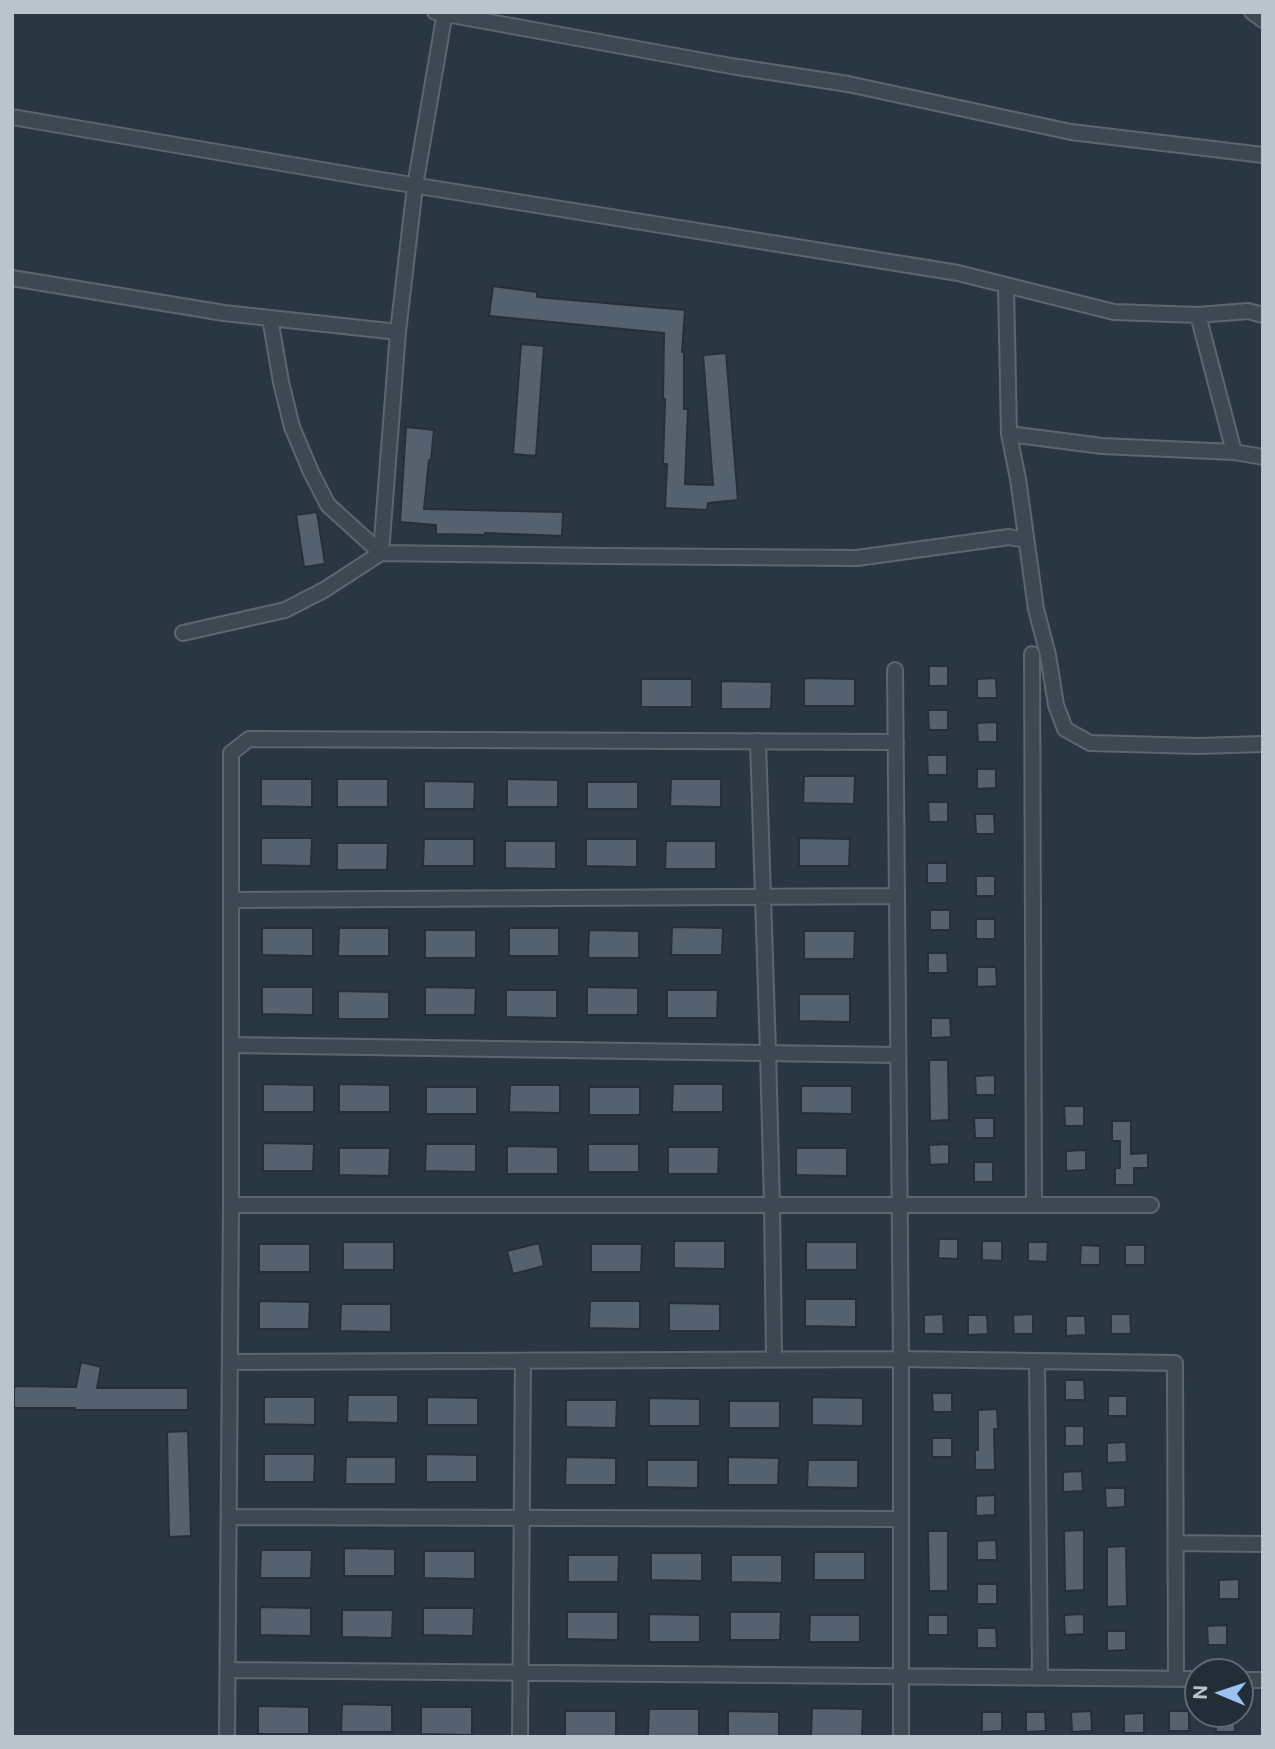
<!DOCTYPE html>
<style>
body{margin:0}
#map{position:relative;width:1275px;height:1749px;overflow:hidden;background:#2a3642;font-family:"Public Sans",sans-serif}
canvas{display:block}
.frame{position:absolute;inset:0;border:14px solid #bbc3cc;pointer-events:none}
.north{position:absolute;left:1184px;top:1658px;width:70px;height:70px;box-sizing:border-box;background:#232d37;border:2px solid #606973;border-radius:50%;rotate:272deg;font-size:19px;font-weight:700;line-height:28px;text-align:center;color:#bbc3cc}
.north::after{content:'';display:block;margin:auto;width:24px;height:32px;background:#9bc2f1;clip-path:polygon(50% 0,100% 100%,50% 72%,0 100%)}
</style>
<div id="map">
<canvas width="1275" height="1749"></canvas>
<div class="frame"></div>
<div class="north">N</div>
</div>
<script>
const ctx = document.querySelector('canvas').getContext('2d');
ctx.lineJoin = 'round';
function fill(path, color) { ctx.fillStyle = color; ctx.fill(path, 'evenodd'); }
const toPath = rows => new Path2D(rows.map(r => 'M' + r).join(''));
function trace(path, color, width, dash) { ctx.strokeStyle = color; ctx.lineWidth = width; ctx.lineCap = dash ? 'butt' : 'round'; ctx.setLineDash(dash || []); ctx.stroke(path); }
const building = toPath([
 [493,286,537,292,537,297,685,310,682,352,684,352,684,409,688,409,685,484,713,485,703,355,726,353,738,500,708,503,707,510,665,508,667,464,663,464,665,399,663,399,664,333,489,316,493,286],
 [521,344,544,346,536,456,513,454,521,344],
 [406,427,434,430,431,460,429,460,424,509,563,512,562,536,485,533,485,535,436,534,436,525,400,522,406,427],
 [317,512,325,564,304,567,296,515,317,512],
 [929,666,948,666,948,686,929,686,929,666],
 [804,678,855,679,855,706,804,706,804,678],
 [996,678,997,698,977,698,977,679,996,678],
 [641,679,692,679,692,707,641,707,641,679],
 [721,681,772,682,771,709,721,709,721,681],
 [928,710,948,710,948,730,929,730,928,710],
 [997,722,997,742,978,742,977,723,997,722],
 [927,755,947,755,947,775,928,775,927,755],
 [977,769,996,769,996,788,977,789,977,769],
 [804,776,855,776,854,804,803,803,804,776],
 [261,779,312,779,312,807,261,806,261,779],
 [337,779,388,779,388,807,337,807,337,779],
 [507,779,558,780,558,807,507,807,507,779],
 [671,779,721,779,721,807,670,806,671,779],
 [424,781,475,782,474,809,424,809,424,781],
 [587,782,638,782,638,809,587,809,587,782],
 [928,802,948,802,948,822,929,822,928,802],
 [975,814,994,814,995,834,976,834,975,814],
 [261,838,312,838,311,866,261,865,261,838],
 [799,838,850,839,849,866,799,866,799,838],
 [424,839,474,839,474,866,423,866,424,839],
 [586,839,637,839,637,867,586,866,586,839],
 [505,841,556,841,556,869,505,868,505,841],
 [666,841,716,841,716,869,665,869,666,841],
 [337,843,388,843,387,870,337,870,337,843],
 [927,863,947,863,947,883,927,883,927,863],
 [976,876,995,876,995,896,976,896,976,876],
 [930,910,950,910,950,930,930,930,930,910],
 [976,919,995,919,995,939,976,939,976,919],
 [672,927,723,928,722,955,671,955,672,927],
 [262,928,313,928,313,956,262,955,262,928],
 [339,928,389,928,389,956,338,956,339,928],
 [509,928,559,928,559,956,509,956,509,928],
 [425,930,476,930,476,958,425,958,425,930],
 [589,930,639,931,639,958,588,958,589,930],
 [804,931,855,931,854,959,804,959,804,931],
 [928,953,947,953,948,973,928,973,928,953],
 [977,967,996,967,997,986,977,987,977,967],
 [262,987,313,987,313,1015,262,1014,262,987],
 [425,987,476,988,475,1015,425,1015,425,987],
 [587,987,638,988,638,1015,587,1015,587,987],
 [506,990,557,990,557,1018,506,1017,506,990],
 [667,990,718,990,717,1018,667,1018,667,990],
 [338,991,389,992,389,1019,338,1019,338,991],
 [799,994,850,994,850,1022,799,1021,799,994],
 [931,1018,950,1018,951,1037,931,1038,931,1018],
 [929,1060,948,1060,949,1120,930,1121,929,1060],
 [995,1075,995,1095,976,1095,975,1076,995,1075],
 [263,1084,314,1085,314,1112,263,1112,263,1084],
 [339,1084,390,1085,390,1112,339,1112,339,1084],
 [673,1084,723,1084,723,1112,672,1112,673,1084],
 [510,1085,560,1085,560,1113,509,1112,510,1085],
 [801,1086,852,1086,852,1114,801,1113,801,1086],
 [426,1087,477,1087,477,1114,426,1114,426,1087],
 [589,1087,640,1087,640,1115,589,1115,589,1087],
 [1064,1106,1084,1106,1084,1126,1065,1126,1064,1106],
 [974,1118,994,1118,994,1138,975,1138,974,1118],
 [1112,1121,1131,1121,1131,1154,1148,1153,1148,1168,1134,1168,1134,1185,1115,1185,1115,1168,1120,1168,1120,1141,1112,1141,1112,1121],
 [263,1143,314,1144,313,1171,263,1171,263,1143],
 [426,1144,476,1144,476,1172,425,1171,426,1144],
 [588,1144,639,1144,639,1172,588,1172,588,1144],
 [949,1144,949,1164,930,1165,929,1145,949,1144],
 [507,1146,558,1147,558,1174,507,1174,507,1146],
 [668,1147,719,1147,718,1174,668,1174,668,1147],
 [339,1148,390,1148,389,1176,339,1175,339,1148],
 [796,1148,847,1148,847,1176,796,1175,796,1148],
 [1086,1150,1086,1170,1066,1171,1066,1151,1086,1150],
 [974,1162,993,1162,993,1182,974,1182,974,1162],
 [939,1239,958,1239,958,1259,938,1258,939,1239],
 [674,1241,725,1241,725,1269,674,1268,674,1241],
 [982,1241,1002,1241,1002,1261,982,1260,982,1241],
 [343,1242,394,1242,394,1270,343,1270,343,1242],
 [806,1242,857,1242,857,1270,806,1270,806,1242],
 [1028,1242,1048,1242,1047,1262,1028,1261,1028,1242],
 [539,1243,544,1266,513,1274,507,1251,539,1243],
 [259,1244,310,1244,310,1272,259,1272,259,1244],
 [591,1244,642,1244,641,1272,591,1272,591,1244],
 [1081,1245,1100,1246,1100,1265,1080,1265,1081,1245],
 [1125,1245,1145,1245,1145,1265,1125,1265,1125,1245],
 [805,1299,856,1299,856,1327,805,1326,805,1299],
 [259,1301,310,1302,309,1329,259,1329,259,1301],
 [590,1301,640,1301,640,1329,589,1328,590,1301],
 [669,1303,720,1304,720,1331,669,1331,669,1303],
 [341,1304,391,1304,391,1332,340,1331,341,1304],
 [943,1314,944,1334,924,1334,924,1315,943,1314],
 [1033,1314,1033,1334,1014,1334,1013,1315,1033,1314],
 [1111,1314,1130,1314,1131,1334,1111,1334,1111,1314],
 [968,1315,987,1315,988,1334,968,1335,968,1315],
 [1066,1316,1085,1316,1086,1335,1066,1336,1066,1316],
 [81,1362,101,1367,97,1388,188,1388,188,1410,75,1410,75,1408,14,1408,14,1386,76,1387,81,1362],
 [1065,1380,1084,1380,1085,1400,1065,1400,1065,1380],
 [932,1393,952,1393,952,1412,933,1412,932,1393],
 [348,1395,398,1395,398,1423,347,1422,348,1395],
 [1108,1396,1127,1396,1127,1416,1108,1416,1108,1396],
 [264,1397,315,1397,315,1425,264,1424,264,1397],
 [427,1397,478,1398,478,1425,427,1425,427,1397],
 [812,1397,863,1398,863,1426,812,1425,812,1397],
 [649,1398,700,1399,700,1426,649,1426,649,1398],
 [566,1400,617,1400,616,1428,566,1427,566,1400],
 [729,1401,780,1401,780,1428,729,1428,729,1401],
 [997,1409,998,1429,994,1429,995,1470,975,1470,975,1450,978,1450,978,1410,997,1409],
 [1065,1426,1084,1426,1084,1446,1065,1446,1065,1426],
 [188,1431,191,1536,169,1537,167,1432,188,1431],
 [932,1438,952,1438,952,1457,932,1457,932,1438],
 [1126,1442,1127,1462,1107,1463,1107,1443,1126,1442],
 [264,1454,315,1454,314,1482,264,1482,264,1454],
 [426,1454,477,1455,477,1482,426,1482,426,1454],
 [346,1457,396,1457,396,1484,345,1484,346,1457],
 [566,1457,616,1458,616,1485,565,1485,566,1457],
 [728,1457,779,1458,778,1485,728,1485,728,1457],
 [647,1460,698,1460,698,1488,647,1487,647,1460],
 [808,1460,858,1460,858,1488,807,1487,808,1460],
 [1082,1471,1083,1491,1063,1492,1063,1472,1082,1471],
 [1105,1488,1125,1488,1125,1507,1106,1508,1105,1488],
 [995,1495,995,1515,976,1516,976,1496,995,1495],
 [1084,1530,1084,1590,1065,1591,1064,1531,1084,1530],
 [928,1531,948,1531,948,1591,929,1591,928,1531],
 [996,1540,997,1560,977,1560,977,1541,996,1540],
 [1126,1546,1127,1606,1107,1607,1107,1547,1126,1546],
 [344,1548,395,1549,395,1576,344,1576,344,1548],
 [261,1550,312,1550,311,1578,260,1578,261,1550],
 [424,1551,475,1551,475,1579,424,1578,424,1551],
 [814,1552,865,1552,865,1580,814,1580,814,1552],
 [651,1553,702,1553,702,1581,651,1580,651,1553],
 [568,1555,619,1555,618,1582,568,1582,568,1555],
 [731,1555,782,1555,782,1583,731,1582,731,1555],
 [1239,1579,1239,1599,1219,1599,1219,1580,1239,1579],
 [977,1584,997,1584,997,1604,977,1604,977,1584],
 [260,1607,311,1608,311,1636,260,1635,260,1607],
 [423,1608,474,1608,473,1636,423,1635,423,1608],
 [342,1610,393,1610,392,1638,342,1637,342,1610],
 [567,1612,618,1612,618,1640,567,1639,567,1612],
 [730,1612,781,1612,780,1640,730,1640,730,1612],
 [649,1614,700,1615,700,1642,649,1642,649,1614],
 [1084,1614,1084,1634,1065,1635,1064,1615,1084,1614],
 [810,1615,860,1615,860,1642,809,1642,810,1615],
 [928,1615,948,1615,948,1635,928,1635,928,1615],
 [1227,1625,1227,1645,1208,1645,1207,1626,1227,1625],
 [977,1628,996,1628,997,1648,977,1648,977,1628],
 [1107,1631,1126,1631,1126,1650,1107,1651,1107,1631],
 [342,1704,392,1705,392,1732,341,1732,342,1704],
 [258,1706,309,1707,309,1734,258,1734,258,1706],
 [421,1707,472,1707,472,1735,421,1734,421,1707],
 [812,1708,863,1709,862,1736,811,1736,812,1708],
 [649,1709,699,1709,699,1737,648,1736,649,1709],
 [565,1711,616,1711,616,1737,565,1737,565,1711],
 [728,1711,779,1712,779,1737,728,1737,728,1711],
 [1091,1711,1092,1731,1072,1732,1071,1712,1091,1711],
 [1169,1711,1189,1711,1189,1731,1169,1731,1169,1711],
 [982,1712,1002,1712,1002,1731,982,1732,982,1712],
 [1026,1712,1045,1712,1046,1731,1026,1732,1026,1712],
 [1144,1713,1144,1733,1124,1733,1124,1714,1144,1713],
 [1216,1714,1235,1714,1235,1732,1216,1732,1216,1714]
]);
const street = toPath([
 [435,12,731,66,848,84,1071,132,1263,155],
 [1252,12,1263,20],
 [12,117,369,178,958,273,1114,312,1198,315,1248,311,1263,315],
 [12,278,224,313,398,332],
 [1006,285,1009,434,1018,479,1036,609,1048,655,1056,705,1065,729,1090,743,1198,746,1263,744],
 [1198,315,1234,452],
 [270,318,281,382,292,427,311,472,328,505,381,553],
 [1009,434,1102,446,1234,452,1263,457],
 [381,553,398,332,415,186,445,12],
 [183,633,285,610,324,590,381,553,602,556,857,558,1009,537,1026,540],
 [1032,654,1034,1205],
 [895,670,901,1359,901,1737],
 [758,741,768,1053,772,1205,774,1360],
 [231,900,897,896],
 [231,1045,898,1055],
 [231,1205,1151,1205],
 [1037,1361,1040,1678],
 [230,1362,901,1359,1175,1363,1176,1679],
 [229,1517,901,1519],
 [1176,1543,1263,1544],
 [228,1670,1198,1679],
 [1240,1680,1263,1680],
 [227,1737,231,1205,231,753,249,739,896,742],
 [520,1737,523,1361]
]);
fill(building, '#55616f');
trace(building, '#252f39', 2);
trace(street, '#5c666f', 18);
trace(street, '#3e4852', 14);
</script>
